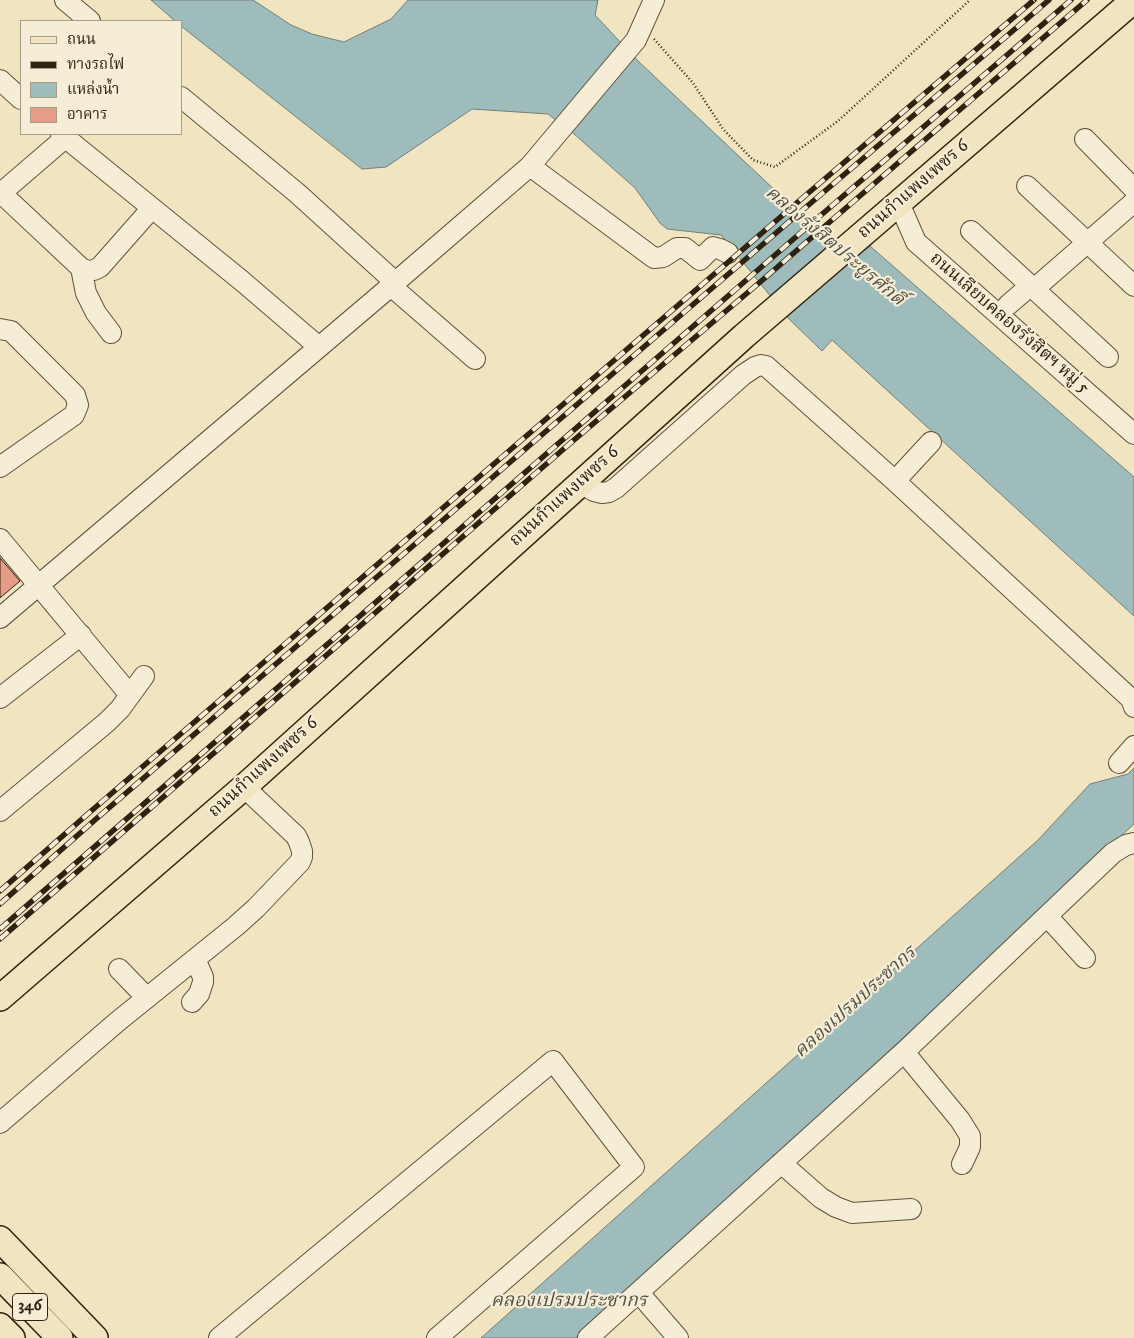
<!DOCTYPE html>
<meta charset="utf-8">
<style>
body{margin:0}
#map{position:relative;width:1134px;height:1338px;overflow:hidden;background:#f1e4c0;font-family:"IM FELL DW Pica","Noto Serif Thai",serif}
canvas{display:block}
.legend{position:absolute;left:20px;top:20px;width:162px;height:115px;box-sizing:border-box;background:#f6edd6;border:1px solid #a69c87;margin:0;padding:6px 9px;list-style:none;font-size:15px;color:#2f2211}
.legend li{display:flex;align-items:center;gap:10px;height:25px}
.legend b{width:25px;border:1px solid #a69c87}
</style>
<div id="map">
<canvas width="1134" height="1338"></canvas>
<ul class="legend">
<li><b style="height:6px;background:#f1e4c0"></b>ถนน</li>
<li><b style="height:6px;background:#2f2211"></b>ทางรถไฟ</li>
<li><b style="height:14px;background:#9ebcbc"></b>แหล่งน้ำ</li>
<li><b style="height:14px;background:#e79c89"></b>อาคาร</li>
</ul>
</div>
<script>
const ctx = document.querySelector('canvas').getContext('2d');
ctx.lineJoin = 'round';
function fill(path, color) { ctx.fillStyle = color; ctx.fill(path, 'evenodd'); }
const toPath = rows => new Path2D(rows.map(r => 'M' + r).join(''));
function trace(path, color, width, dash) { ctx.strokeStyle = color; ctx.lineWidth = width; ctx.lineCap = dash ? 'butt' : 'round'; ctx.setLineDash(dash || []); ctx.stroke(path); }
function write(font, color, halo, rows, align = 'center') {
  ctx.font = font + ' "IM FELL DW Pica","Noto Serif Thai",serif'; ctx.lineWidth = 4.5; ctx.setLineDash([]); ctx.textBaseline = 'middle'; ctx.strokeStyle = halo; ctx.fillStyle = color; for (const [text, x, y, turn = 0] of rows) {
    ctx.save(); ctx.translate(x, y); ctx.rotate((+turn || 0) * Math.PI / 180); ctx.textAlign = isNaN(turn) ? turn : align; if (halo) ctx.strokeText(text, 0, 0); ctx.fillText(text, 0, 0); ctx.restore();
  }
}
const water = toPath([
 [151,0,253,0,291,25,312,34,344,42,391,19,408,0,598,0,595,15,637,60,850,261,870,246,1134,477,1134,616,832,340,822,351,789,319,721,235,667,229,660,223,635,188,573,133,548,114,472,109,386,167,362,169,181,26,181,21,175,21,151,0],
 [1134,768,1134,824,674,1250,576,1338,481,1338,1038,840,1090,784,1128,774,1134,768]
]);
const building = toPath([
 [0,558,20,581,0,598,0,558]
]);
const path = toPath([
 [654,39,693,83,723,129,753,160,775,167,838,121,970,0]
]);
const minor = toPath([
 [65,0,90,21],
 [0,80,21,99],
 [181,97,297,193,395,282],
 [61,134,242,281,319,347],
 [1085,139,1134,189],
 [530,166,654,258,663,257,677,248,685,248,700,260,713,247,720,249,728,253],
 [1027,186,1134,286],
 [0,192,81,268,88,271,94,270,100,267,152,208],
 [0,194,65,138],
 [899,203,916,242,1134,434],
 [971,231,1108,357],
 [81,268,86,293,96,313,111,333],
 [391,286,475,359],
 [1034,289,1134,202],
 [1008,305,1030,286],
 [0,329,11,331,75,395,78,405,74,415,0,467],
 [895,481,931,442],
 [580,483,594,491,602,493,609,492,616,488,743,375,755,367,761,365,766,366,895,481,1131,699,1134,707],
 [0,539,130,695],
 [0,618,391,286,530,166,636,40,654,0],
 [0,698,81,635],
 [1119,763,1134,746],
 [0,811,107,722,120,709,144,676],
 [1047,916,1085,958],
 [119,969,147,998],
 [192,1002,199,994,203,982,203,977,195,959],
 [904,1052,960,1120,970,1136,970,1147,962,1164],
 [0,1123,117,1022,236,926,256,908,300,862,302,857,302,851,299,842,296,836,244,787],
 [781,1163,821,1198,836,1207,852,1213,911,1209],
 [639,1293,678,1338],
 [219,1338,553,1061,634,1167,437,1338],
 [588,1338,904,1052,1113,853,1126,845,1134,843]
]);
const major = toPath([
 [0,998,244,787,744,336,879,220,1134,0],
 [0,1239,95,1338],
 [0,1276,60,1338],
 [0,1326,12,1338]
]);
const rail = toPath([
 [0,891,90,812,806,195,1034,0],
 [0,904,96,819,812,202,1049,0],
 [0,929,820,216,1071,0],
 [0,939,574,440,759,283,1087,0]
]);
const shields = [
 [30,1307,35]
];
const shieldNames = [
 ["346",30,1307]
];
const streetNames = [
 ["ถนนกำแพงเพชร 6",914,190,-41],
 ["ถนนเลียบคลองรังสิตฯ หมู่ 5",1009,324,41],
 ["ถนนกำแพงเพชร 6",565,497,-42],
 ["ถนนกำแพงเพชร 6",264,768,-42]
];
const waterNames = [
 ["คลองรังสิตประยูรศักดิ์",834,247,40],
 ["คลองเปรมประชากร",856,1003,-42],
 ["คลองเปรมประชากร",569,1302]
];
fill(water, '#9ebcbc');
trace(water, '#727e78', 1);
fill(building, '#e79c89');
trace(building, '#2f2211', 1);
trace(minor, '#60523d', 22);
trace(major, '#2f2211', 28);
trace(path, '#2f2211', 2.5, [1, 2.5]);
trace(minor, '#f6edd6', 20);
trace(major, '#f1e4c0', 25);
trace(rail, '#2f2211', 5.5);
trace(rail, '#f6edd6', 4, [11]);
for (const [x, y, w] of shields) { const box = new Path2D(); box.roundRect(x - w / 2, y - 13.5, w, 27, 4); ctx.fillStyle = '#f6edd6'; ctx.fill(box); trace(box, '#2f2211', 1); }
write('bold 16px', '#2f2211', null, shieldNames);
write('18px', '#2f2211', '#f6edd6', streetNames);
write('italic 19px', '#505044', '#f6edd6', waterNames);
</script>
